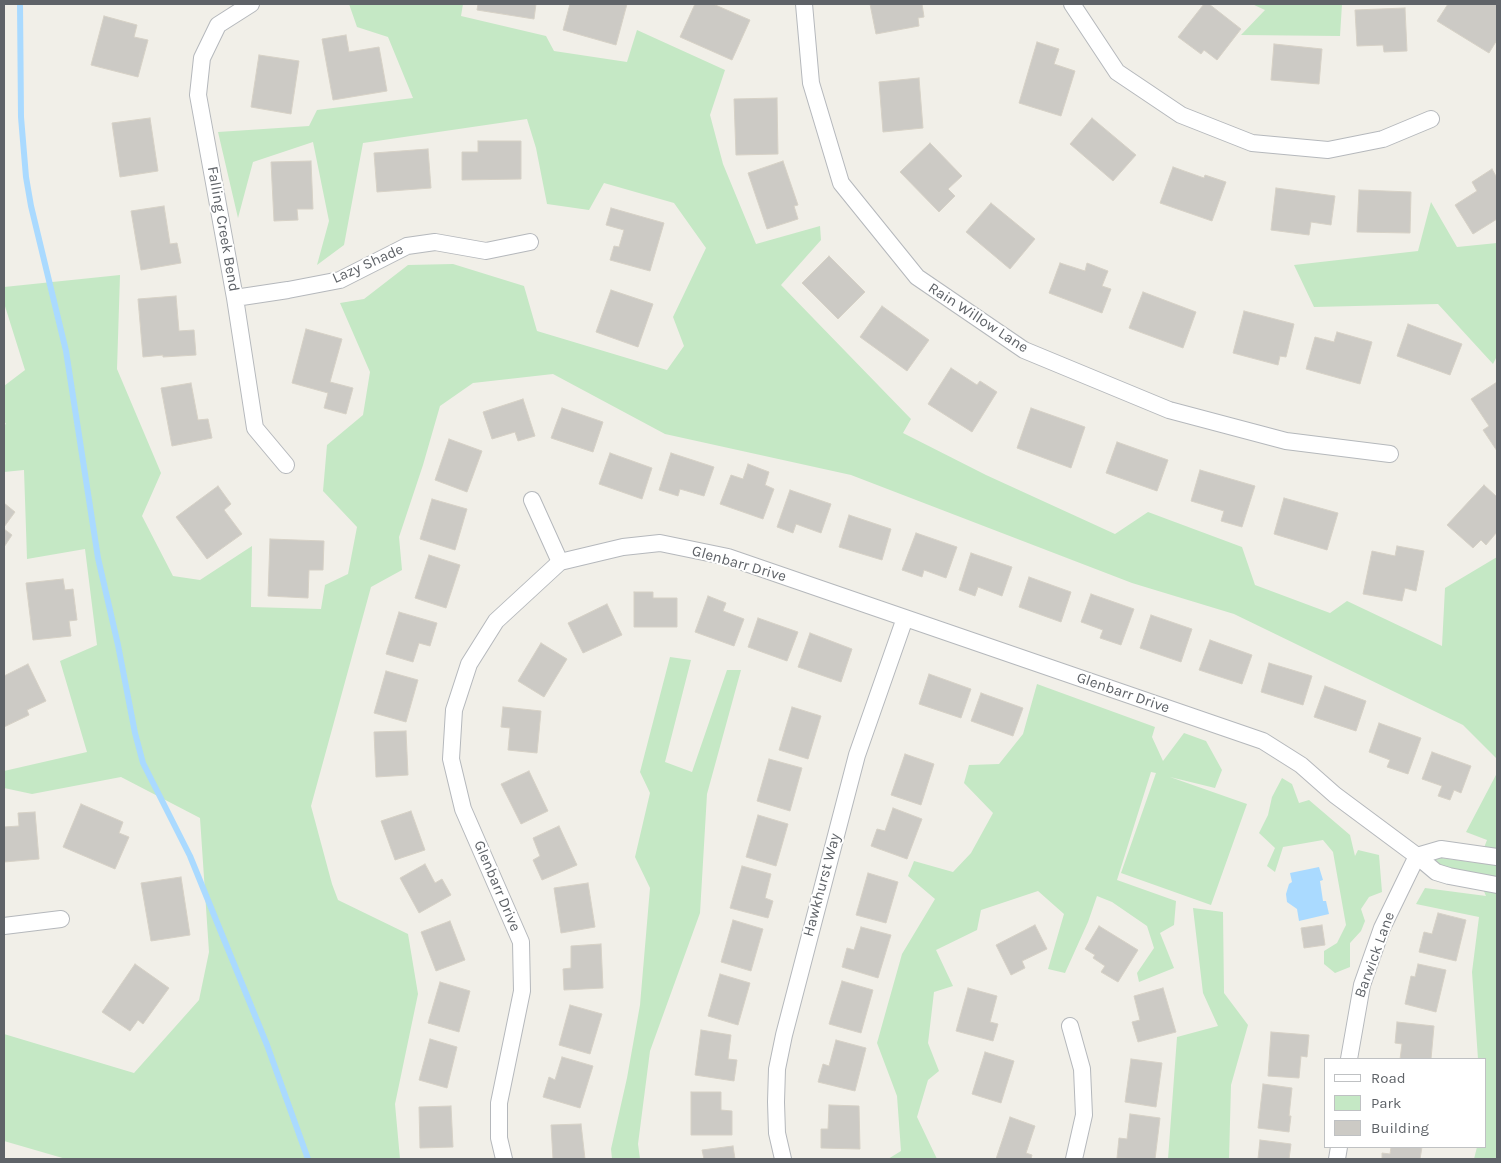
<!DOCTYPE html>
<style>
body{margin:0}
#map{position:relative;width:1501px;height:1163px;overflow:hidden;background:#f1efe8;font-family:Karla,sans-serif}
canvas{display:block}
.frame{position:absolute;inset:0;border:5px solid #5f6368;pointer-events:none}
.legend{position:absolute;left:1324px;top:1058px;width:162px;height:90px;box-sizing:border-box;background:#fff;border:1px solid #bfc1c3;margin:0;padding:6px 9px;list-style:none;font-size:15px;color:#5f6368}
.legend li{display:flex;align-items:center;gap:10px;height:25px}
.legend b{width:25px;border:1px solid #bfc1c3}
</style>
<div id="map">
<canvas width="1501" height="1163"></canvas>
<div class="frame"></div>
<ul class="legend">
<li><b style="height:6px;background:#fff"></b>Road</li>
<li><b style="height:14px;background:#c5e8c5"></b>Park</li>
<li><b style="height:14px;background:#cccac5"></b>Building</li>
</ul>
</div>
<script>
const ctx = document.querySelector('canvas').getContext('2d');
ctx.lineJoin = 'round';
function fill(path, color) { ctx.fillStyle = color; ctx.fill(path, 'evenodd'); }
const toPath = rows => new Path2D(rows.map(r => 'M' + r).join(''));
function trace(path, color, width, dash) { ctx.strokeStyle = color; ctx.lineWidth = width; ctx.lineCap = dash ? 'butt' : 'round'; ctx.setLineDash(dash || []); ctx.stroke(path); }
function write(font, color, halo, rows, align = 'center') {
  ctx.font = font + ' Karla,sans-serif'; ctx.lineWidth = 4; ctx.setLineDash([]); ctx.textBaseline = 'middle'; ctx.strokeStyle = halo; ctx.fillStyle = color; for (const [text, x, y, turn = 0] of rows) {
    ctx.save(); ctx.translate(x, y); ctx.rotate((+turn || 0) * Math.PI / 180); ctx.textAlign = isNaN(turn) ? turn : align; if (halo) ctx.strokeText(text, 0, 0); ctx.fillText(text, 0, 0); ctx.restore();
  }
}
const green = toPath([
 [349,4,463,4,461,16,546,36,554,51,627,62,637,30,725,70,710,115,723,164,756,244,820,226,821,240,781,285,911,419,903,433,986,475,1115,534,1148,512,1242,547,1255,585,1330,613,1347,601,1442,646,1445,588,1497,557,1497,759,1463,725,1234,614,1132,583,851,475,665,434,553,374,473,383,440,406,423,465,399,537,402,570,371,587,311,806,332,884,338,900,408,934,418,994,395,1104,400,1159,66,1159,4,1141,4,1034,134,1073,199,1000,209,952,200,818,121,777,32,794,4,788,4,771,87,752,60,661,97,645,85,549,27,559,24,470,4,472,4,425,6,424,4,421,4,386,25,370,4,303,4,287,120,275,117,369,161,473,142,516,173,576,200,580,252,546,251,607,321,609,325,585,348,574,357,527,323,491,327,445,363,415,370,372,340,303,364,299,408,265,453,264,524,286,537,331,667,370,684,346,673,317,706,248,674,203,604,183,589,210,547,204,536,148,527,119,363,143,344,245,317,265,329,221,313,142,253,162,238,218,218,132,309,126,317,110,413,98,388,37,357,27],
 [1252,4,1342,4,1340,36,1241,35,1265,10],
 [1431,202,1457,247,1497,243,1497,356,1493,364,1438,304,1314,307,1294,265,1418,251],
 [670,657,691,660,665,762,692,772,727,670,741,670,707,794,700,913,650,1051,638,1144,640,1159,612,1159,611,1149,627,1078,640,1005,650,888,635,857,650,793,640,772],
 [1037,684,1155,727,1152,737,1163,761,1184,733,1206,741,1222,770,1215,788,1170,777,1247,804,1211,905,1121,873,1156,773,1151,772,1117,880,1176,901,1174,925,1160,933,1174,968,1139,982,1137,973,1154,948,1147,926,1112,902,1097,896,1088,922,1065,973,1048,969,1064,914,1038,891,981,910,977,930,936,950,953,986,934,992,928,1043,939,1071,928,1080,917,1117,937,1159,888,1159,901,1151,897,1096,877,1043,902,954,935,899,908,876,914,861,953,872,971,853,993,813,964,783,969,765,999,764,1023,734],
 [1497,773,1497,1159,1474,1159,1477,1147,1485,1147,1485,1059,1478,1059,1472,972,1479,917,1416,904,1425,888,1486,896,1476,873,1433,866,1434,857,1478,863,1487,840,1466,832],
 [1282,778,1292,784,1299,803,1309,800,1350,835,1355,856,1358,850,1379,855,1382,892,1369,897,1361,909,1365,921,1361,931,1350,943,1350,967,1335,973,1324,964,1324,951,1337,943,1346,925,1333,852,1323,840,1283,847,1275,872,1267,866,1275,848,1259,833,1268,815,1272,797],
 [1193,908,1223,912,1224,993,1248,1025,1231,1085,1229,1159,1168,1159,1177,1037,1218,1026,1203,993]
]);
const water = toPath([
 [1319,867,1323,880,1320,881,1323,901,1326,901,1329,914,1299,921,1297,909,1287,902,1286,894,1289,884,1292,882,1290,873]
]);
const stream = toPath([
 [20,4,21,117,26,177,31,206,66,351,98,558,118,645,135,733,143,763,190,856,267,1045,308,1159]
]);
const building = toPath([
 [478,4,536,4,534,19,477,10,478,4],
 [570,4,627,4,616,45,563,30,570,4],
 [695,4,713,4,750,20,732,60,680,37,695,4],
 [870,4,922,4,924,17,918,18,919,26,876,34,870,4],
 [1204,4,1209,4,1241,29,1217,60,1204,50,1201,54,1178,37,1204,4],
 [1448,4,1495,4,1497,5,1497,40,1489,53,1437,21,1448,4],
 [1405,8,1407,51,1384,52,1383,45,1357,46,1355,10,1405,8],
 [104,16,137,25,134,37,148,40,138,77,91,65,104,16],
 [346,35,349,52,379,47,387,91,333,100,322,39,346,35],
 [1037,42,1059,49,1054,64,1075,71,1061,116,1019,103,1037,42],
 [1274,44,1322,49,1319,84,1271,80,1274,44],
 [259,55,299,61,291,114,251,107,259,55],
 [919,78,923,128,883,132,879,82,919,78],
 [777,98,778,154,736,155,734,99,777,98],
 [150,118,158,171,120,177,112,123,150,118],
 [1092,118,1136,155,1113,181,1070,144,1092,118],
 [478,141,521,141,521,179,462,180,462,152,478,152,478,141],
 [930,143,962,176,948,189,955,196,939,212,900,172,930,143],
 [428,149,431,188,377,192,374,153,428,149],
 [311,161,313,209,297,209,298,220,274,221,271,162,311,161],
 [783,161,798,205,794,206,798,219,767,229,748,173,783,161],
 [1173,167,1204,178,1205,175,1226,182,1212,221,1160,203,1173,167],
 [1492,169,1497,178,1497,219,1473,234,1455,205,1477,191,1472,182,1492,169],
 [1276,188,1335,196,1331,225,1311,222,1309,235,1271,230,1276,188],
 [1359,190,1411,192,1410,233,1357,232,1359,190],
 [991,203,1035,239,1010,269,966,232,991,203],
 [164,206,170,244,177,243,181,263,141,270,131,211,164,206],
 [611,208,664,223,650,271,610,260,614,246,619,247,624,230,606,225,611,208],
 [829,256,865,292,838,319,802,283,829,256],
 [1060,263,1085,271,1087,263,1108,271,1102,286,1111,289,1102,313,1049,293,1060,263],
 [611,290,653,304,638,347,596,332,611,290],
 [1143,292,1196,312,1183,348,1129,328,1143,292],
 [176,296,179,331,194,330,196,355,163,357,163,355,143,357,138,299,176,296],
 [882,306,929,340,907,371,860,337,882,306],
 [1244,311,1294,324,1286,357,1280,356,1278,365,1233,353,1244,311],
 [1408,324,1462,344,1450,375,1397,356,1408,324],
 [306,329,342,339,330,382,353,388,346,414,324,408,328,393,292,383,306,329],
 [1337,332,1372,342,1360,384,1306,369,1315,337,1334,342,1337,332],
 [951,368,977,385,980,381,997,392,972,432,928,404,951,368],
 [1497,382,1497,451,1483,430,1489,426,1471,399,1497,382],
 [191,383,198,420,208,419,212,438,172,446,161,388,191,383],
 [523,399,535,436,518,441,515,432,492,439,483,412,523,399],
 [562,408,603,422,593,452,551,438,562,408],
 [1031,408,1085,427,1071,468,1017,448,1031,408],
 [449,439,482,451,467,492,435,480,449,439],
 [1117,442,1168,460,1157,491,1106,473,1117,442],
 [610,453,652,468,642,499,599,484,610,453],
 [671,453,714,467,704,496,680,489,678,496,659,490,671,453],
 [748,464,769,472,765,485,774,489,763,519,720,504,731,475,743,479,748,464],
 [1200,470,1255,486,1242,527,1221,521,1224,511,1191,501,1200,470],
 [1484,485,1497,497,1497,532,1486,545,1481,540,1473,548,1447,525,1484,485],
 [218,486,231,504,224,510,242,534,207,559,176,517,218,486],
 [790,490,831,504,821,533,796,524,793,533,777,527,790,490],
 [1284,498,1338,513,1327,550,1274,534,1284,498],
 [432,499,467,509,455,550,420,539,432,499],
 [4,503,15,512,4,527,4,503],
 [849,515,891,529,882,560,839,547,849,515],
 [4,529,12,535,4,547,4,529],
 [916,533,957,547,946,578,924,570,922,577,902,570,916,533],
 [270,539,324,541,323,570,309,570,308,598,268,596,270,539],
 [1397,546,1424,551,1416,591,1405,588,1402,601,1363,594,1372,551,1395,556,1397,546],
 [971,553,1012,567,1002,596,978,587,975,596,959,590,971,553],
 [429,555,460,565,446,608,415,598,429,555],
 [1029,577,1071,592,1061,622,1019,607,1029,577],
 [63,579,65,590,73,589,77,620,69,621,71,636,33,640,26,583,63,579],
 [634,592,653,592,653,598,677,598,677,627,634,627,634,592],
 [1091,594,1134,609,1121,645,1100,638,1103,630,1081,622,1091,594],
 [708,596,726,603,723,611,744,619,734,646,695,632,708,596],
 [607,604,622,635,583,653,568,623,607,604],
 [399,612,437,623,430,646,419,643,413,662,386,654,399,612],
 [1151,615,1192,629,1181,662,1140,648,1151,615],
 [758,618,798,632,787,661,748,647,758,618],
 [810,633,852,649,841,682,798,667,810,633],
 [1210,640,1252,655,1242,684,1199,670,1210,640],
 [541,643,567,659,544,697,518,681,541,643],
 [1269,663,1312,676,1303,705,1261,692,1269,663],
 [28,664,46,701,27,710,29,715,4,727,4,676,28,664],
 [386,671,418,680,406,722,374,713,386,671],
 [929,674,971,689,961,718,919,704,929,674],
 [1325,686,1366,701,1356,731,1314,717,1325,686],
 [981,693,1023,708,1013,736,971,721,981,693],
 [503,707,541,711,537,753,508,750,510,728,501,727,503,707],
 [792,707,821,716,808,759,779,750,792,707],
 [1379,723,1421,738,1408,774,1387,767,1390,760,1369,752,1379,723],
 [406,731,408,775,376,777,374,732,406,731],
 [1432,752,1471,766,1461,793,1454,790,1450,800,1438,796,1442,786,1422,779,1432,752],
 [905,754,934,764,921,805,891,795,905,754],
 [769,759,802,768,790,811,757,801,769,759],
 [529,771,548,811,521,824,501,784,529,771],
 [81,804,123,822,119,833,129,837,115,869,63,847,81,804],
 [893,808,922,819,907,859,871,846,877,829,885,831,893,808],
 [411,811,425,850,395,860,381,821,411,811],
 [35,812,39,859,4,862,4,827,19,826,18,813,35,812],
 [758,815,788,824,776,866,746,857,758,815],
 [559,826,577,865,542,880,533,860,540,856,533,838,559,826],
 [425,864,435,883,442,879,451,895,419,913,400,878,425,864],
 [742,866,771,874,765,898,773,901,768,918,730,908,742,866],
 [868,873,898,882,886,923,856,915,868,873],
 [181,877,190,935,151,941,141,883,181,877],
 [588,883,595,927,561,933,554,888,588,883],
 [1438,913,1466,920,1456,961,1419,952,1424,932,1432,934,1438,913],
 [733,920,763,929,751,971,721,962,733,920],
 [450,921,465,960,436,971,421,932,450,921],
 [1035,925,1047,949,1022,961,1025,968,1011,975,996,945,1035,925],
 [1322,925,1325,945,1304,948,1301,928,1322,925],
 [1099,926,1138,950,1118,982,1101,972,1105,966,1093,958,1095,955,1085,949,1099,926],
 [861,927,891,935,878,978,842,967,847,948,854,950,861,927],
 [601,944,603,988,564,990,563,969,571,968,571,946,601,944],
 [135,964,169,988,143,1024,138,1020,130,1031,102,1012,135,964],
 [1418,964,1446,970,1436,1012,1405,1004,1411,976,1415,977,1418,964],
 [720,974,750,983,738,1025,708,1016,720,974],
 [842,981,873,990,861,1033,829,1024,842,981],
 [440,982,470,991,459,1032,428,1023,440,982],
 [968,988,997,996,990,1022,998,1024,993,1041,956,1031,968,988],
 [1163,988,1176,1032,1138,1042,1132,1022,1140,1020,1134,996,1163,988],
 [570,1005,602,1014,590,1054,559,1045,570,1005],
 [1397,1022,1434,1026,1431,1059,1400,1059,1402,1044,1395,1043,1397,1022],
 [701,1030,731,1035,728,1059,737,1060,734,1081,695,1075,701,1030],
 [1271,1032,1309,1035,1307,1057,1301,1056,1299,1078,1268,1076,1271,1032],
 [430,1039,457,1047,447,1088,419,1080,430,1039],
 [836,1040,866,1048,855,1091,818,1082,823,1064,829,1066,836,1040],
 [985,1052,1014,1061,1001,1103,972,1094,985,1052],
 [562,1057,593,1066,580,1108,543,1097,549,1077,555,1080,562,1057],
 [1131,1059,1162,1063,1156,1107,1125,1102,1131,1059],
 [1263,1084,1292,1088,1289,1116,1291,1116,1289,1132,1258,1128,1263,1084],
 [691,1092,721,1092,721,1110,732,1111,732,1135,691,1135,691,1092],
 [829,1105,859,1106,860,1149,821,1148,821,1129,828,1129,829,1105],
 [451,1106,453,1147,420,1148,419,1107,451,1106],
 [1130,1114,1160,1118,1155,1159,1117,1158,1119,1138,1127,1139,1130,1114],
 [1010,1117,1035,1126,1026,1153,1032,1155,1031,1159,996,1159,1010,1117],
 [581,1124,585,1159,553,1159,551,1125,581,1124],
 [1260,1140,1291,1144,1289,1159,1258,1159,1260,1140],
 [733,1146,735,1159,704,1159,702,1150,733,1146],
 [1391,1147,1422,1147,1420,1159,1382,1159,1382,1153,1390,1154,1391,1147]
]);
const minor = toPath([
 [251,4,218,25,202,58,198,95,235,298,255,428,286,465],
 [804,4,811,83,841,183,917,277,1024,350,1169,410,1286,441,1390,454],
 [1072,4,1117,72,1181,115,1252,143,1328,150,1383,139,1431,119],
 [235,298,288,290,340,280,407,246,435,242,486,251,530,242],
 [532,500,560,562],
 [4,926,61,919],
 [1070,1026,1082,1069,1084,1115,1074,1159],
 [1349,1059,1362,985,1382,928,1417,856,1436,872,1449,876,1497,885],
 [504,1159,499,1138,499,1103,522,991,521,942,463,809,451,759,454,710,469,664,496,621,560,562,623,547,660,543,728,557,1263,741,1301,765,1335,795,1417,856,1441,849,1497,857],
 [783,1159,777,1133,776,1102,777,1069,784,1035,857,755,905,618],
 [1337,1159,1339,1147]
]);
const streetNames = [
 ["Falling Creek Bend",223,229,80],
 ["Lazy Shade",368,264,-24],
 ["Rain Willow Lane",978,318,33],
 ["Glenbarr Drive",739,564,16],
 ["Glenbarr Drive",1123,693,19],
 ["Hawkhurst Way",822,885,-75],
 ["Glenbarr Drive",497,886,67],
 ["Barwick Lane",1375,955,-70]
];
fill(green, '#c5e8c5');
fill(water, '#aadaff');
trace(stream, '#aadaff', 6);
fill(building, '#cccac5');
trace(building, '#d6d1c6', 1);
trace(minor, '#b5b8bc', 18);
trace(minor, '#fff', 16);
write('15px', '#5f6368', '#fff', streetNames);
</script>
